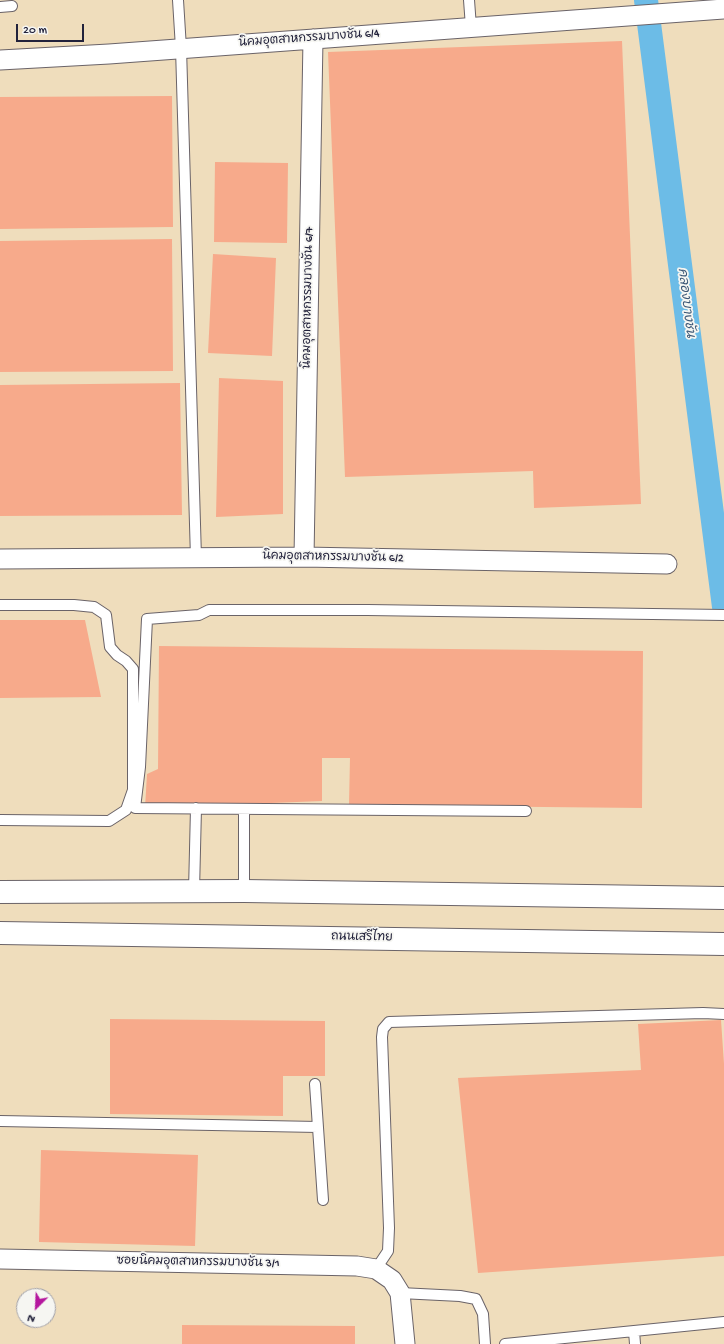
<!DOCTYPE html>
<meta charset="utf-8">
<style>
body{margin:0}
#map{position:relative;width:724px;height:1344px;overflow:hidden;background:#efddbc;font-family:"Gochi Hand",sans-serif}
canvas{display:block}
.north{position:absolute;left:16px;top:1288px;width:40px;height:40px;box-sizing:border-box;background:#f6f6f2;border:1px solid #a1a1a9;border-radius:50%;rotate:204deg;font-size:11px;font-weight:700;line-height:16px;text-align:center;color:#22223b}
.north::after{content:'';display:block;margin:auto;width:14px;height:18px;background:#b5179e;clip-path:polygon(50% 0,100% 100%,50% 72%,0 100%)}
.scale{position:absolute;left:16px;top:24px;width:68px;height:18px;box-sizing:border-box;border:2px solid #22223b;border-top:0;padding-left:5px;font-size:12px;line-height:14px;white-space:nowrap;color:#22223b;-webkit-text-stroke:3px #f6f6f2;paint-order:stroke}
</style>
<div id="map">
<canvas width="724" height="1344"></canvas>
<div class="north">N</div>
<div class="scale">20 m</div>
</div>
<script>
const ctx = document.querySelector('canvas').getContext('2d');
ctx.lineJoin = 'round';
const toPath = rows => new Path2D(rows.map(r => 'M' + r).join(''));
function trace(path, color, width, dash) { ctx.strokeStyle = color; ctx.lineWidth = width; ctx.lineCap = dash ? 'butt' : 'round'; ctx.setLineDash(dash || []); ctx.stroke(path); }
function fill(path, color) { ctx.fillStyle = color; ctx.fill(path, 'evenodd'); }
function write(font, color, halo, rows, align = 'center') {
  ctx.font = font + ' "Gochi Hand","Playpen Sans Thai",sans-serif'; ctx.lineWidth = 3.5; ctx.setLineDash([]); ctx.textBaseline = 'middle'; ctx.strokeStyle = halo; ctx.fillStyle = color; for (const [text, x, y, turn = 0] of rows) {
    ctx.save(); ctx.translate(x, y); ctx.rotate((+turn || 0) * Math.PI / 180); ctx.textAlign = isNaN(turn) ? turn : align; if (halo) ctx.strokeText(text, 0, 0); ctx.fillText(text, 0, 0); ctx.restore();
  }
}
const canal = toPath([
 [646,0,724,607]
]);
const building = toPath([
 [622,41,641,504,534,508,533,471,345,477,328,52],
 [172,96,173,227,0,229,0,97],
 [215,162,288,163,287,243,214,242],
 [172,239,173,371,0,372,0,241],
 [213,254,276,258,272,356,208,353],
 [219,378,283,381,283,514,216,517],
 [180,383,182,515,0,516,0,385],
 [0,620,85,620,101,697,0,698],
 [159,646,643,651,642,808,349,805,350,758,322,758,322,801,145,808,147,774,158,769],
 [110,1019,325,1021,325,1076,283,1076,283,1116,110,1114],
 [721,1020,724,1064,724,1256,478,1273,458,1078,641,1070,638,1024],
 [41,1150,198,1155,195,1246,39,1242],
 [182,1325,355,1326,355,1344,182,1344]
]);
const service = toPath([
 [178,0,181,48,196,558],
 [469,0,471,27],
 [0,7,12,6],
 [0,605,74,605,94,607,106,615,110,647,117,655,126,661,133,669,133,790,126,810,109,821,0,820],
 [244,809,244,891],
 [526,811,135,808,140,767,147,619,199,615,209,610,367,610,724,615],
 [194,891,196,808],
 [315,1084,323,1200],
 [0,1121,318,1127],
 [376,1269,388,1251,389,1228,382,1037,383,1029,389,1022,703,1013,724,1014],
 [400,1293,460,1296,476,1299,483,1314,485,1344],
 [634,1331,724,1322],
 [505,1344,634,1331,635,1344]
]);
const minor = toPath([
 [0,60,109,54,724,9],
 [304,557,313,39],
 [0,559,304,557,667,564],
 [0,1259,357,1266,376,1269,392,1280,400,1293,405,1344]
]);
const secondary = toPath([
 [0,892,244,891,724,898],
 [0,933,724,944]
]);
const streetNames = [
 ["นิคมอุตสาหกรรมบางชัน 6/4",309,39,-4],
 ["นิคมอุตสาหกรรมบางชัน 6/7",309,298,-89],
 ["นิคมอุตสาหกรรมบางชัน 6/2",333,558,1],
 ["ถนนเสรีไทย",362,938,1],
 ["ซอยนิคมอุตสาหกรรมบางชัน 3/1",198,1263,1]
];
const waterNames = [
 ["คลองบางชัน",685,303,83]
];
trace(canal, '#6cbce7', 24);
fill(building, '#f7aa8b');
trace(service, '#6a6368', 12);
trace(minor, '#6a6368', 21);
trace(secondary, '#6a6368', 24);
trace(service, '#fff', 10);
trace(minor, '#fff', 19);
trace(secondary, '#fff', 22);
write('12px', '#22223b', '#f6f6f2', streetNames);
write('italic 13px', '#3c5877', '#f6f6f2', waterNames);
</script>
